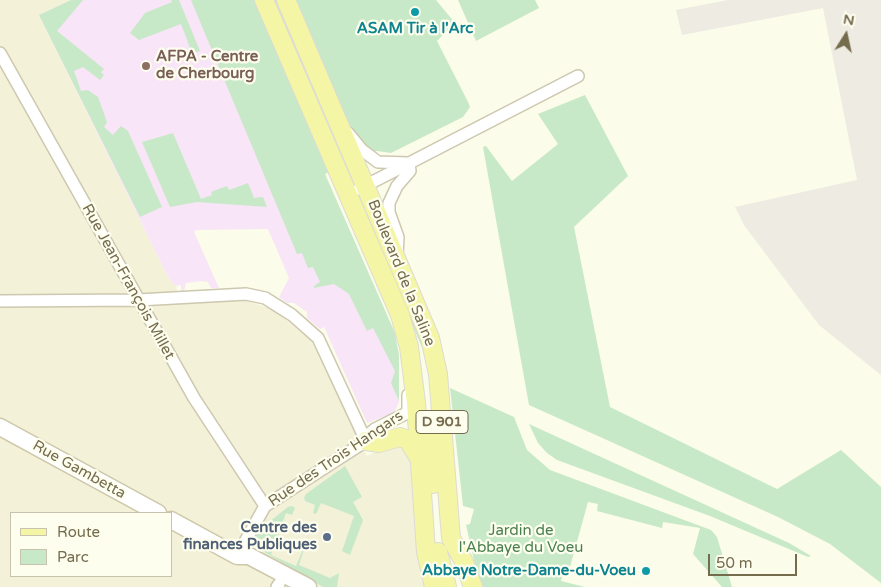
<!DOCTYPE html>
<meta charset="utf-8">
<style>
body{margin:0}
#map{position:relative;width:881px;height:587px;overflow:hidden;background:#fbfce9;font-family:"Varela Round",sans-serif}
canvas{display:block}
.legend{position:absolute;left:10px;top:512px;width:162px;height:65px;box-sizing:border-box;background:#fefeef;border:1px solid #c7c3ae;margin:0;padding:6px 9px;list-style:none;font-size:15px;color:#756b4d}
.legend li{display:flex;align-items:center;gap:10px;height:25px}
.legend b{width:25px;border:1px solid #c7c3ae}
.north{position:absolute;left:821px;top:10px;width:50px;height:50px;-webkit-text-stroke:4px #fefeef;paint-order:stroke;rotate:10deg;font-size:14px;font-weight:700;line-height:20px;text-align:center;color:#756b4d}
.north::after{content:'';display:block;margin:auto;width:18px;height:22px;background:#756b4d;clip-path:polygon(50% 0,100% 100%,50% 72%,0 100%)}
.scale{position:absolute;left:708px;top:554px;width:89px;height:22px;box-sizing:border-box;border:2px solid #756b4d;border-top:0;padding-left:6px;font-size:15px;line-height:18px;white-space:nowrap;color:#756b4d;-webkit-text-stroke:4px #fefeef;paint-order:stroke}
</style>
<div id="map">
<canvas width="881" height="587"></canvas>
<ul class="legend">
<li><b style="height:6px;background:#f4f6a5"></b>Route</li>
<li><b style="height:14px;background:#c8e9c7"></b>Parc</li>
</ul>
<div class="north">N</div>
<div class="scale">50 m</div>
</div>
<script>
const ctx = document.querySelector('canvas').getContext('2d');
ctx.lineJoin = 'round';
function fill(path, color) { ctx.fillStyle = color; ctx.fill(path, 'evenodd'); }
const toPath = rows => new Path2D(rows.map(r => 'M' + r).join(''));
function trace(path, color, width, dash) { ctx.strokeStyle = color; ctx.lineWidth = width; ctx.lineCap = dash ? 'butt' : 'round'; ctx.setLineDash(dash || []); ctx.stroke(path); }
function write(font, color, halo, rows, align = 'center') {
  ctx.font = font + ' "Varela Round",sans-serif'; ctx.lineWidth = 4.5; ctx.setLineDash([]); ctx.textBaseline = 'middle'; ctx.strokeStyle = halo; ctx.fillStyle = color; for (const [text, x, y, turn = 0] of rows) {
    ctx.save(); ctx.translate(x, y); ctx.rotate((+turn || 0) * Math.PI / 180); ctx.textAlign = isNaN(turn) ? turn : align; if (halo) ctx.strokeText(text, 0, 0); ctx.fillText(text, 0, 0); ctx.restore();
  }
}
const residential = toPath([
 [0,0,71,0,39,15,169,279,176,286,179,303,247,301,274,310,311,341,367,456,410,436,430,587,0,587],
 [11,513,171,513,171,576,11,576]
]);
const industrial = toPath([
 [728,0,881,0,881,375,819,325,744,225,735,207,857,180,823,8,682,35,676,10]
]);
const education = toPath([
 [71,0,228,0,350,281,396,342,399,355,399,402,394,413,367,423,324,327,320,329,307,318,307,312,294,303,287,303,279,297,289,278,268,229,196,230,194,232,219,288,211,288,208,282,202,281,186,283,184,291,181,291,181,285,176,286,169,279,39,15]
]);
const green = toPath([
 [71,0,83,0,57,31,104,69,101,72,104,75,100,80,83,67,74,71,81,91,88,90,98,97,107,122,104,127,113,135,121,126,128,131,162,207,140,217,39,15],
 [171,0,179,0,200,51,192,53,181,24,139,40,130,33,145,13,172,2],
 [191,0,436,0,455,23,437,41,468,102,470,107,463,117,391,153,377,151,325,174,395,333,399,355,399,401,391,383,395,371,373,328,367,331,349,294,334,284,314,288,314,286,320,282,313,267,308,268,302,253,297,254],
 [458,0,535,0,539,8,476,41],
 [585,95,628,176,574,227,610,407,777,489,841,450,881,487,881,583,830,544,778,517,529,405,483,147,486,146,512,181,558,144,538,114],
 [173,133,201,199,212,195,211,192,227,186,229,190,248,183,254,198,263,197,267,207,197,202,170,207,142,142],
 [366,207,411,307,429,364,371,228],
 [450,388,514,417,527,450,550,470,711,530,717,537,732,587,722,587,693,554,700,528,663,522,662,528,597,511,598,504,588,502,570,567,565,566,561,581,585,587,480,587,466,525,470,524,474,509,463,506],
 [529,424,789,543,811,556,808,557,710,516,557,460,547,453,538,443],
 [345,466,362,497,353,502,363,520,350,555,342,551,354,516,321,503,316,514,313,513,315,505,305,501,304,498,306,494],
 [292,506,295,508,292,515,286,513,271,555,296,566,309,535,299,565,330,578,339,573,337,587,323,587,256,547,256,536,260,529,288,507]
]);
const street = toPath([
 [0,53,194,398,265,506],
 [348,133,362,150,378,162,408,163],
 [359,189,578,76],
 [397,256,398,237,389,212,389,203,397,186,410,171,409,163],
 [0,301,138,300,246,294,265,298,292,315,318,338,366,441],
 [237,556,265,506,366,441,370,433,375,429,405,414,408,410,408,395],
 [277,587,279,584]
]);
const secondary = toPath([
 [0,427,158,513],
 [171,520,237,556,249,556,308,587]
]);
const primary = toPath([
 [264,0,400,315,409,347,416,403,426,552,434,587],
 [286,0,430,338,438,374,451,538,464,562,473,587],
 [429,430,433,484],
 [366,441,379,443,400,437,408,440,419,458],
 [438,552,447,587]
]);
const markers = [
 [415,12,5,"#0f9aa8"],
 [146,66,5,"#8d6e63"],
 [327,537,5,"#5c6f8a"],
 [646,571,5,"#0f9aa8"]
];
const shields = [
 [442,422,52]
];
const shieldNames = [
 ["D 901",442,422]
];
const cultureNames = [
 ["ASAM Tir à l'Arc",415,29],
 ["Abbaye Notre-Dame-du-Voeu",636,571,"right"]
];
const educationNames = [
 ["AFPA - Centre",156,57],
 ["de Cherbourg",156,74]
];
const streetNames = [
 ["Boulevard de la Saline",401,273,68],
 ["Rue Jean-François Millet",128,282,61],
 ["Rue des Trois Hangars",336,459,-34],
 ["Rue Gambetta",79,470,29]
];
const serviceNames = [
 ["Centre des",317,528],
 ["finances Publiques",317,545]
];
const parkNames = [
 ["Jardin de",521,531],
 ["l'Abbaye du Voeu",521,548]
];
fill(residential, '#f3f1d8');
fill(industrial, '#edebe2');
fill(education, '#f8e5f8');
fill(green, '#c8e9c7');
trace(street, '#cdc8af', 14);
trace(secondary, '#cec8ab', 19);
trace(primary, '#dedbd4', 20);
trace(street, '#fff', 11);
trace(secondary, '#fff', 16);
trace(primary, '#f4f6a5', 18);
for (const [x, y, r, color] of markers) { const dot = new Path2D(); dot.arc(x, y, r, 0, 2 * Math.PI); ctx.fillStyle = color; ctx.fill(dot); trace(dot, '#fefeef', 2); }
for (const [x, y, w] of shields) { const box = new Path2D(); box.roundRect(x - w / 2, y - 11.5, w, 23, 4); ctx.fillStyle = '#fefeef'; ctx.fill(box); trace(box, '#756b4d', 1); }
write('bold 14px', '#756b4d', null, shieldNames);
write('bold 15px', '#0d838f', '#fefeef', cultureNames);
write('bold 15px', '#785e54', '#fefeef', educationNames, 'left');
write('15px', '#756b4d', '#fefeef', streetNames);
write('bold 15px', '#4e5e75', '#fefeef', serviceNames, 'right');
write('15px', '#49804f', '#fefeef', parkNames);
</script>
